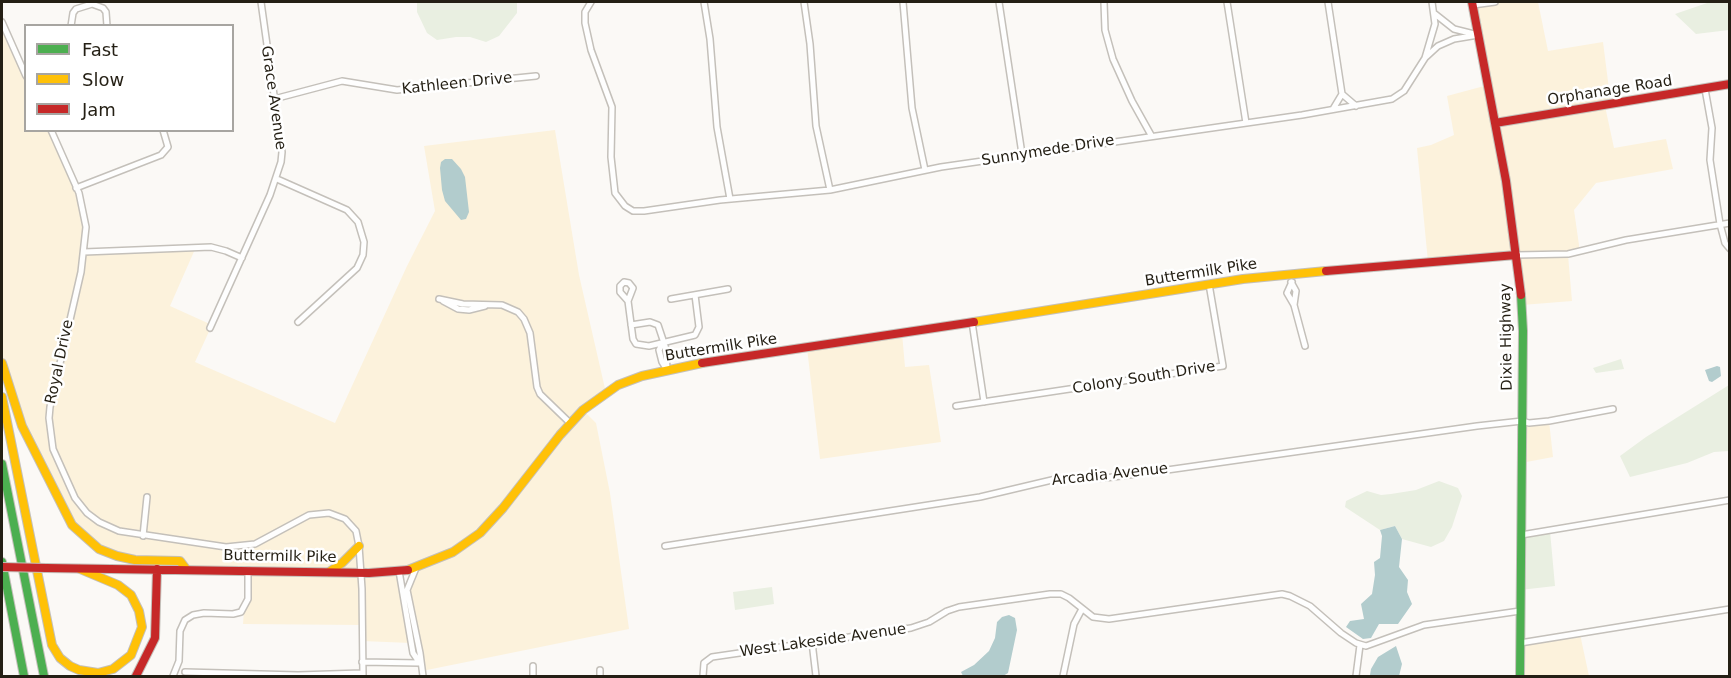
<!DOCTYPE html>
<style>
body{margin:0}
#map{position:relative;width:1731px;height:678px;overflow:hidden;background:#fbf9f6;font-family:"DejaVu Sans",sans-serif}
canvas{display:block}
.frame{position:absolute;inset:0;border:3px solid #241f14;pointer-events:none}
.legend{position:absolute;left:24px;top:24px;width:210px;height:108px;box-sizing:border-box;background:#fff;border:2px solid #a7a5a1;margin:0;padding:8px 10px;list-style:none;font-size:18px;color:#241f14}
.legend li{display:flex;align-items:center;gap:12px;height:30px}
.legend b{width:30px;border:2px solid #a7a5a1}
</style>
<div id="map">
<canvas width="1731" height="678"></canvas>
<div class="frame"></div>
<ul class="legend">
<li><b style="height:8px;background:#4caf50"></b>Fast</li>
<li><b style="height:8px;background:#ffc107"></b>Slow</li>
<li><b style="height:8px;background:#c62828"></b>Jam</li>
</ul>
</div>
<script>
const ctx = document.querySelector('canvas').getContext('2d');
ctx.lineJoin = 'round';
function fill(path, color) { ctx.fillStyle = color; ctx.fill(path, 'evenodd'); }
const toPath = rows => new Path2D(rows.map(r => 'M' + r).join(''));
function trace(path, color, width, dash) { ctx.strokeStyle = color; ctx.lineWidth = width; ctx.lineCap = dash ? 'butt' : 'round'; ctx.setLineDash(dash || []); ctx.stroke(path); }
function write(font, color, halo, rows, align = 'center') {
  ctx.font = font + ' "DejaVu Sans",sans-serif'; ctx.lineWidth = 5; ctx.setLineDash([]); ctx.textBaseline = 'middle'; ctx.strokeStyle = halo; ctx.fillStyle = color; for (const [text, x, y, turn = 0] of rows) {
    ctx.save(); ctx.translate(x, y); ctx.rotate((+turn || 0) * Math.PI / 180); ctx.textAlign = isNaN(turn) ? turn : align; if (halo) ctx.strokeText(text, 0, 0); ctx.fillText(text, 0, 0); ctx.restore();
  }
}
const built = toPath([
 [1492,2,1538,2,1548,51,1603,42,1611,105,1605,106,1614,148,1666,139,1673,169,1596,183,1574,210,1580,252,1568,255,1572,301,1522,305,1516,255,1428,262,1417,148,1431,145,1454,135,1447,96,1488,85,1473,5],
 [2,22,25,76,26,130,51,131,79,193,86,227,84,252,196,247,170,306,212,325,195,362,335,423,407,266,435,211,424,146,555,130,579,275,606,393,583,410,596,423,610,493,629,629,422,671,407,590,415,569,399,571,411,643,362,641,362,625,243,624,247,570,186,569,180,561,125,558,80,534,22,426,2,363],
 [902,333,905,367,929,365,941,442,820,459,807,348],
 [1522,421,1549,421,1553,457,1521,463],
 [1580,634,1589,676,1520,676,1520,643]
]);
const green = toPath([
 [417,2,517,2,517,13,499,36,486,42,470,37,456,37,437,40,427,33,417,12],
 [1710,2,1729,2,1729,30,1696,34,1675,14],
 [1621,359,1624,369,1596,373,1593,368],
 [1729,385,1729,451,1714,452,1687,463,1630,477,1620,456,1646,437],
 [1439,481,1458,488,1462,496,1452,527,1444,541,1431,547,1402,539,1395,526,1380,530,1345,507,1346,501,1367,491,1381,495,1391,494,1416,490],
 [1550,531,1555,586,1520,590,1521,535],
 [772,587,774,604,735,610,733,592]
]);
const water = toPath([
 [445,159,452,159,461,169,465,177,469,212,466,219,461,220,445,201,442,190,440,168,441,162],
 [1717,366,1720,367,1721,376,1712,382,1709,381,1705,370],
 [1395,526,1402,539,1399,567,1408,580,1407,592,1412,604,1398,624,1379,624,1371,638,1363,639,1346,627,1350,621,1364,619,1361,604,1372,594,1375,575,1374,562,1380,558,1382,536,1380,530],
 [1009,615,1015,618,1017,630,1008,673,1003,676,963,676,961,672,974,665,989,651,995,638,997,622,1002,617],
 [1396,646,1402,664,1399,676,1370,675,1371,669,1378,657]
]);
const street = toPath([
 [591,2,585,12,585,23,591,50,612,107,611,157,615,193,625,206,633,211,644,211,720,200,830,190,941,167,1302,115,1392,99,1404,91,1425,58,1435,24,1432,2],
 [704,2,710,39,717,127,730,199],
 [804,2,810,44,816,126,830,190],
 [903,2,912,108,925,170],
 [999,2,1022,154],
 [1104,2,1105,30,1113,59,1132,101,1151,135],
 [1227,2,1246,123],
 [1328,2,1342,94,1333,109],
 [1473,5,1495,2],
 [1435,14,1454,29,1474,34],
 [2,22,26,76],
 [71,26,73,13,76,9,92,4,103,8,106,12,107,26],
 [1426,57,1438,46,1454,39,1478,35],
 [1705,89,1712,128,1710,160,1720,224,1725,243,1730,249],
 [1342,94,1356,106],
 [274,99,342,81,397,90,536,76],
 [51,130,79,193,86,227,81,272,50,407,49,418,53,449,75,498,87,513,99,522,119,531,226,547,255,544,309,515,329,513,345,519,356,531,359,546,362,589,363,676],
 [277,179,347,210,358,222,364,242,363,255,357,268,298,322],
 [76,188,161,155,168,147,163,130],
 [84,252,211,247,226,251,242,258],
 [1516,255,1568,254,1626,240,1730,223],
 [1291,282,1296,291,1294,305],
 [1292,282,1287,293,1294,305,1305,346],
 [439,299,463,304,502,305,518,312,524,319,530,333,537,387,540,394,570,423],
 [671,299,728,289],
 [443,301,458,309,469,310,485,306],
 [628,301,620,292,620,286,624,282,629,283,633,288,628,301,633,339,636,344,649,346,695,335,699,327,695,295],
 [972,322,984,402],
 [631,325,650,322,658,325,666,349,667,370],
 [210,328,270,195,281,162,282,152,261,2],
 [663,343,659,350,662,362,667,370],
 [956,406,1223,366,1209,284],
 [1521,535,1730,500],
 [143,536,147,497],
 [665,546,980,497,1056,479,1105,478,1160,471,1477,426,1522,421,1529,423,1549,421,1613,409],
 [416,568,407,590,420,653,423,676],
 [399,571,413,653,419,662],
 [812,642,816,676],
 [1520,643,1730,609],
 [362,662,420,663],
 [185,672,298,675,362,673],
 [173,676,179,661,180,631,185,620,193,615,204,613,233,614,241,612,248,599,248,570],
 [533,676,533,666],
 [600,676,600,670],
 [703,676,704,663,712,657,911,628,929,622,947,611,959,607,1050,594,1061,594,1069,598,1093,617,1109,619,1282,594,1290,596,1310,606,1341,633,1356,643,1366,646,1424,625,1520,611],
 [1063,676,1074,624,1082,609],
 [1356,676,1360,645]
]);
const fast = toPath([
 [2,464,44,676],
 [2,562,24,676],
 [1520,676,1523,331,1521,295]
]);
const slow = toPath([
 [974,322,1243,279,1326,271],
 [2,363,22,426,72,525,99,549,117,556,135,560,180,561,186,569],
 [2,397,52,645,60,658,70,666,79,670,98,673,113,669,131,655,142,627,139,611,131,595,118,585,80,569],
 [408,570,453,552,480,533,503,508,560,435,583,410,618,385,642,376,702,363],
 [329,572,342,563,359,546]
]);
const jam = toPath([
 [1472,2,1506,181,1521,295],
 [1495,123,1730,84],
 [1326,271,1516,255],
 [702,363,974,322],
 [46,568,369,573,408,570],
 [136,676,155,638,157,569]
]);
const jamBridge = toPath([
 [2,567,46,568]
]);
const streetNames = [
 ["Kathleen Drive",457,84,-6],
 ["Orphanage Road",1610,91,-9],
 ["Grace Avenue",273,98,82],
 ["Sunnymede Drive",1048,151,-9],
 ["Buttermilk Pike",1201,273,-9],
 ["Dixie Highway",1507,337,-91],
 ["Buttermilk Pike",721,348,-9],
 ["Royal Drive",60,362,-78],
 ["Colony South Drive",1144,378,-9],
 ["Arcadia Avenue",1110,475,-6],
 ["Buttermilk Pike",280,557,1],
 ["West Lakeside Avenue",823,641,-8]
];
fill(built, '#fcf2dc');
fill(green, '#e9efe1');
fill(water, '#b2cccd');
trace(street, '#c4c0ba', 8);
trace(fast, '#c4c0ba', 10);
trace(slow, '#c4c0ba', 10);
trace(jam, '#c4c0ba', 10);
trace(street, '#fefefe', 5);
trace(fast, '#4caf50', 8);
trace(slow, '#ffc107', 8);
trace(jam, '#c62828', 8);
trace(jamBridge, '#c4c0ba', 10, []);
trace(jamBridge, '#c62828', 8);
write('15px', '#241f14', '#fff', streetNames);
</script>
